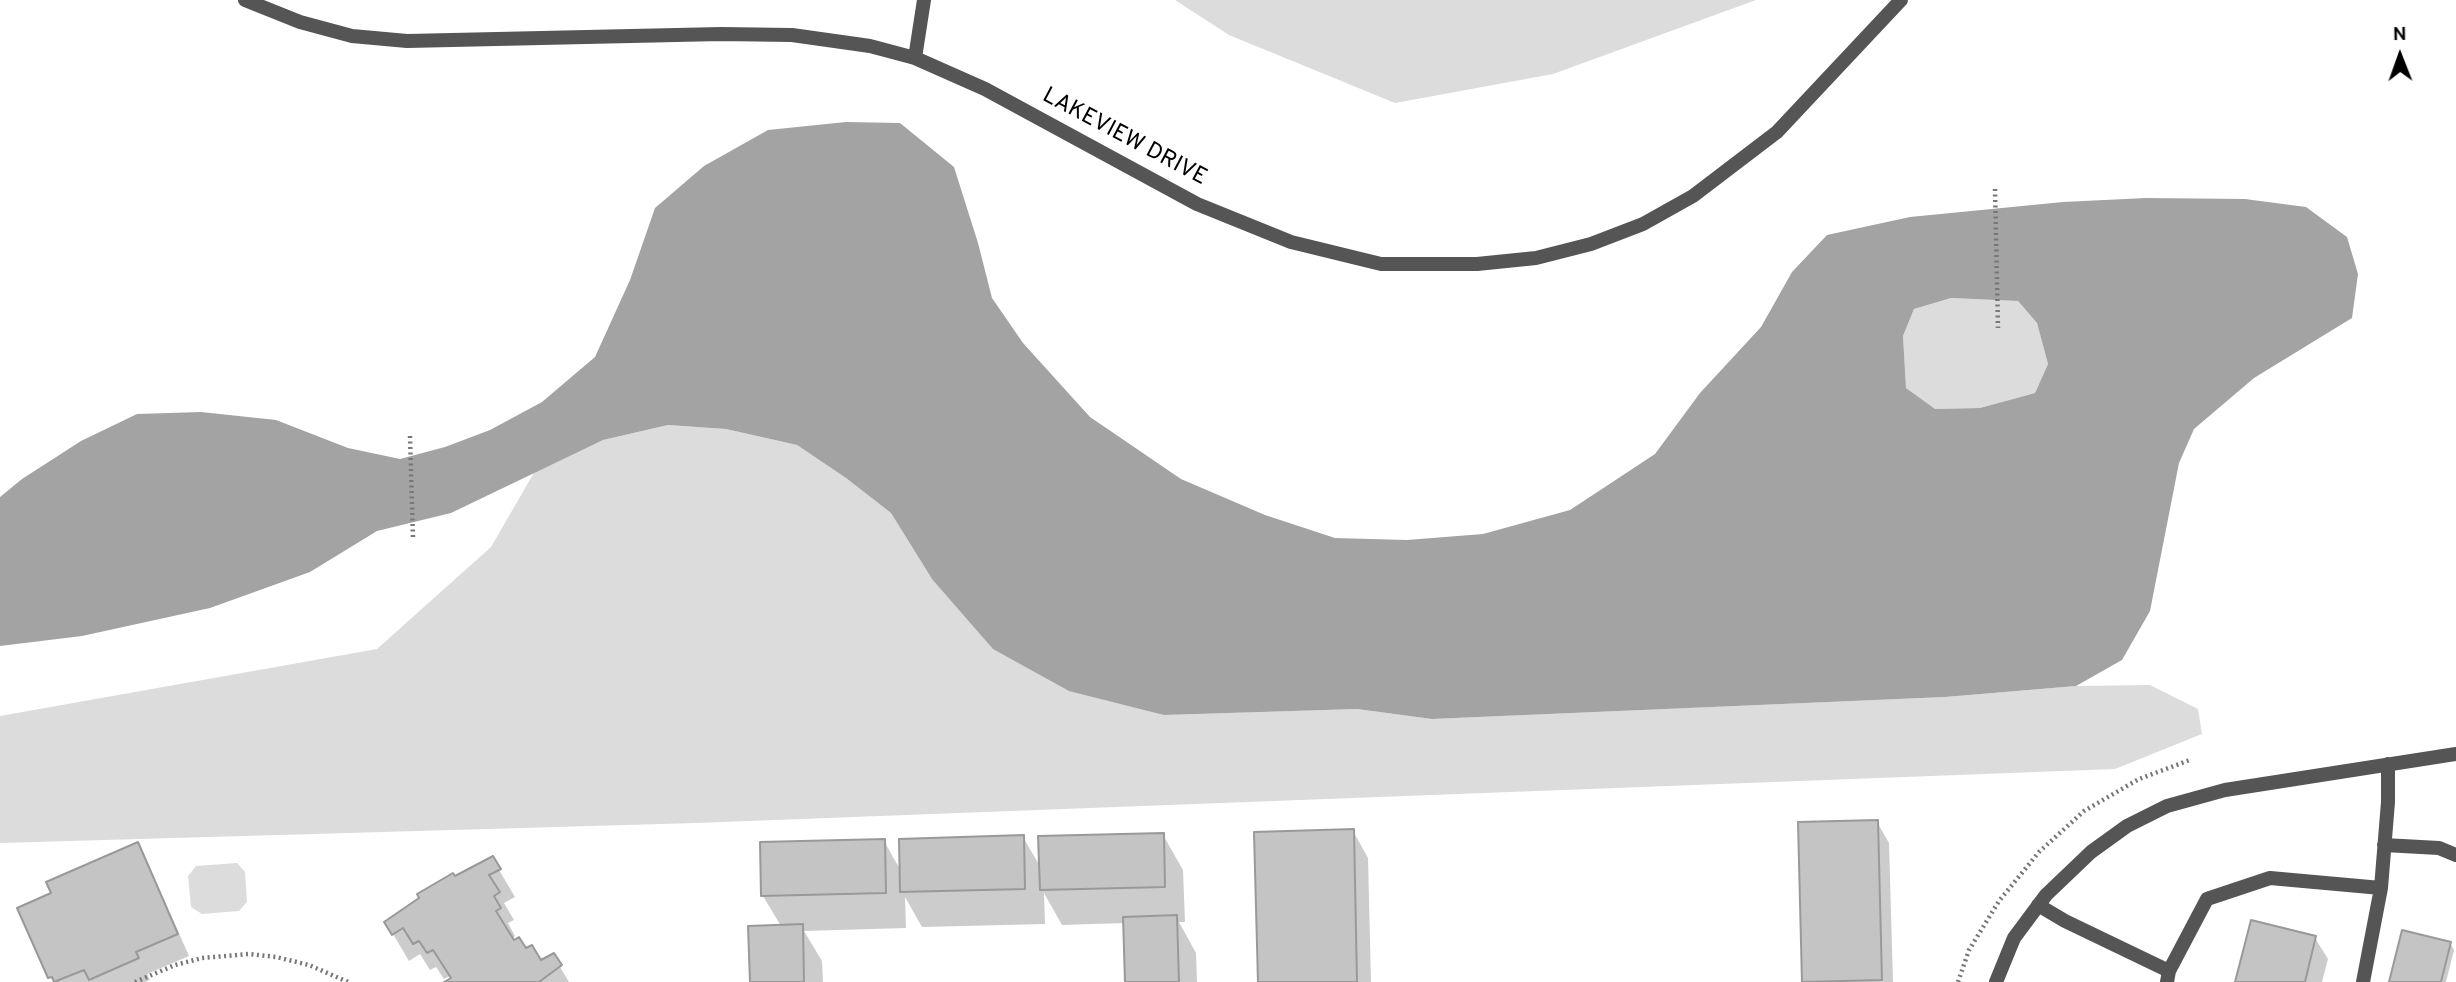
<!DOCTYPE html>
<style>
body{margin:0}
#map{position:relative;width:2456px;height:982px;overflow:hidden;background:#fff;font-family:Overpass,sans-serif}
canvas{display:block}
.north{position:absolute;left:2365px;top:21px;width:70px;height:70px;-webkit-text-stroke:5px #fff;paint-order:stroke;rotate:359deg;font-size:19px;font-weight:700;line-height:28px;text-align:center;color:#000}
.north::after{content:'';display:block;margin:auto;width:24px;height:32px;background:#000;clip-path:polygon(50% 0,100% 100%,50% 72%,0 100%)}
</style>
<div id="map">
<canvas width="2456" height="982"></canvas>
<div class="north">N</div>
</div>
<script>
const ctx = document.querySelector('canvas').getContext('2d');
ctx.lineJoin = 'round';
function fill(path, color) { ctx.fillStyle = color; ctx.fill(path, 'evenodd'); }
const toPath = rows => new Path2D(rows.map(r => 'M' + r).join(''));
function trace(path, color, width, dash) { ctx.strokeStyle = color; ctx.lineWidth = width; ctx.lineCap = dash ? 'butt' : 'round'; ctx.setLineDash(dash || []); ctx.stroke(path); }
function write(font, color, halo, rows, align = 'center') {
  ctx.font = font + ' Overpass,sans-serif'; ctx.lineWidth = 5; ctx.setLineDash([]); ctx.textBaseline = 'middle'; ctx.strokeStyle = halo; ctx.fillStyle = color; for (const [text, x, y, turn = 0] of rows) {
    ctx.save(); ctx.translate(x, y); ctx.rotate((+turn || 0) * Math.PI / 180); ctx.textAlign = isNaN(turn) ? turn : align; if (halo) ctx.strokeText(text, 0, 0); ctx.fillText(text, 0, 0); ctx.restore();
  }
}
const green = toPath([
 [1175,0,1756,0,1553,74,1395,103,1229,35],
 [1951,298,2018,301,2037,323,2048,364,2035,393,1980,408,1934,409,1906,388,1903,336,1914,309],
 [668,425,726,429,797,445,846,478,891,513,932,579,1163,715,1357,709,1432,719,1945,697,2076,686,2150,685,2198,709,2202,734,2115,769,696,823,0,843,0,716,377,649,491,547,535,471,603,440],
 [237,863,245,872,247,902,239,911,202,914,191,907,188,876,196,866]
]);
const water = toPath([
 [846,122,900,123,954,167,978,243,992,298,1023,343,1090,417,1181,479,1265,515,1335,538,1407,540,1483,534,1570,510,1655,454,1700,393,1761,327,1792,272,1827,235,1910,217,2063,202,2146,198,2245,199,2306,207,2347,237,2358,274,2352,318,2254,378,2194,429,2179,463,2150,611,2122,660,2076,686,1945,697,1432,719,1357,709,1164,715,1069,691,993,649,932,579,891,513,846,478,797,445,726,429,668,425,603,440,451,513,377,531,310,572,210,608,82,636,0,646,0,497,22,479,81,441,137,414,201,412,276,420,348,448,400,459,445,447,490,430,542,402,595,357,630,280,655,208,704,166,768,130],
 [1951,298,2018,301,2037,323,2048,364,2035,393,1980,408,1935,409,1906,388,1903,336,1914,309]
]);
const shadow = toPath([
 [1877,822,1889,843,1893,982,1805,982],
 [1353,831,1368,858,1371,982,1260,982],
 [1163,835,1183,870,1185,922,1179,922,1196,953,1197,982,1127,982,1125,923,1062,925,1044,893,1045,924,922,927,905,897,906,928,804,931,822,961,823,982,752,982,781,926,763,896,884,841,901,871,1023,837,1041,868],
 [137,844,149,866,189,956,147,974,150,980,145,982,53,982,19,909,53,894],
 [492,858,515,897,504,903,514,920,508,923,515,936,511,939,541,963,553,955,569,982,447,982,452,979,450,976,444,979,436,967,430,970,420,954,409,961,386,922,454,879],
 [2315,938,2328,959,2322,982,2236,982],
 [2450,943,2454,950,2446,982,2391,982]
]);
const building = toPath([
 [1878,820,1882,980,1802,982,1798,822,1878,820],
 [1354,829,1357,982,1258,982,1254,832,1354,829],
 [1164,833,1165,887,1040,890,1038,836,1164,833],
 [1024,835,1025,889,900,892,899,839,1024,835],
 [885,839,886,893,761,896,760,842,885,839],
 [138,842,178,934,136,952,139,958,89,980,84,970,54,982,52,977,48,978,17,908,51,893,46,882,138,842],
 [493,856,501,869,489,875,500,892,494,896,501,908,496,911,514,940,519,937,526,948,532,945,541,960,554,953,562,965,539,982,444,982,451,978,433,950,427,953,419,941,413,944,403,928,392,935,384,922,419,898,417,894,453,873,455,876,493,856],
 [1177,915,1179,982,1125,982,1123,917,1177,915],
 [2251,920,2316,936,2305,982,2235,982,2251,920],
 [803,924,804,982,750,982,748,926,803,924],
 [2402,930,2451,942,2441,982,2389,982,2402,930]
]);
const path = toPath([
 [1995,189,1998,328],
 [410,436,413,539],
 [135,982,175,965,202,958,249,954,276,957,309,965,348,982],
 [1958,982,1969,950,1999,901,2039,852,2084,811,2139,779,2190,760]
]);
const lane = toPath([
 [2384,845,2439,848,2456,855],
 [2038,905,2065,921,2169,971],
 [1996,982,2014,938,2046,895,2091,852,2127,826,2167,806,2225,790,2456,754],
 [2167,982,2169,971,2207,899,2270,878,2381,888],
 [2363,982,2381,888,2388,802,2388,764]
]);
const street = toPath([
 [245,0,300,22,352,36,407,41,721,34,792,35,870,46,915,58,985,89,1197,204,1291,242,1381,264,1477,264,1536,258,1591,244,1643,224,1693,196,1777,132,1901,0],
 [915,58,924,0]
]);
const streetNames = [
 ["LAKEVIEW DRIVE",1124,138,28]
];
fill(green, '#dcdcdc');
fill(water, '#a3a3a3');
fill(shadow, '#0003');
fill(building, '#c4c4c4');
trace(building, '#999', 2);
trace(path, '#777', 4.5, [2, 3.5]);
trace(lane, '#555', 14);
trace(street, '#555', 14);
write('23px', '#000', '#fff', streetNames);
</script>
